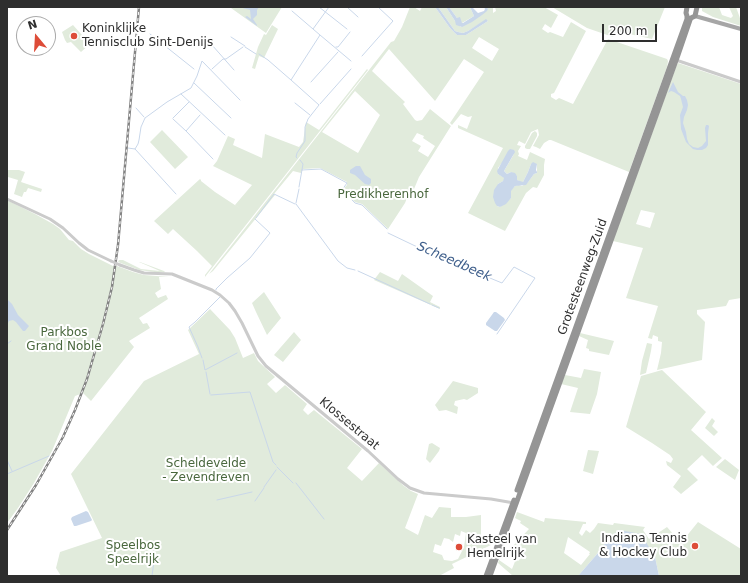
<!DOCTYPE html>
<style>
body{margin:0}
#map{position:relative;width:748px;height:583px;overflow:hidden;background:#fff;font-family:"DejaVu Sans",sans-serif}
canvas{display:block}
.frame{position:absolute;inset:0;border:8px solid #2e2e2e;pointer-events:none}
.north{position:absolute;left:16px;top:16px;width:40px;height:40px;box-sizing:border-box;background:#fff;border:1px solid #ababab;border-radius:50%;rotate:342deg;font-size:11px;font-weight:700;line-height:16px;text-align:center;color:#2e2e2e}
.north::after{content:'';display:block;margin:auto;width:14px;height:18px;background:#dd4c38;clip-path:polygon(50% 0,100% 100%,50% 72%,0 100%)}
.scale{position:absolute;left:602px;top:24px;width:55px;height:18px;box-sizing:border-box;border:2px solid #2e2e2e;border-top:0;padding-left:5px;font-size:12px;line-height:14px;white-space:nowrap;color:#2e2e2e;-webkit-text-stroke:3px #fff;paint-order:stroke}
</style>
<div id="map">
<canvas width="748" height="583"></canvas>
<div class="frame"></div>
<div class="north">N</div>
<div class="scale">200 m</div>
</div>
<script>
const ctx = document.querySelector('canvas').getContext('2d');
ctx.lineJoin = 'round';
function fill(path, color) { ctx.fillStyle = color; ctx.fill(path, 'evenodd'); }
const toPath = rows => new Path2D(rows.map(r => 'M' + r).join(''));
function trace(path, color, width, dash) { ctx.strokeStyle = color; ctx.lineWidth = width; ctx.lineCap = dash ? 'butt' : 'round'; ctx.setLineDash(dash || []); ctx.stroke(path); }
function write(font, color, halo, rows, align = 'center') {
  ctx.font = font + ' "DejaVu Sans",sans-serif'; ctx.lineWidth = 4; ctx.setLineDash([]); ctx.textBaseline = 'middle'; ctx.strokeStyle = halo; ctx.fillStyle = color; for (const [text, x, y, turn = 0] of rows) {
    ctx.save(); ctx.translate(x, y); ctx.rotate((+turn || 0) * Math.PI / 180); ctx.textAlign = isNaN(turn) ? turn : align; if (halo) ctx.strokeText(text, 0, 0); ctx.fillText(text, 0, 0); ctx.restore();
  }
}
const green = toPath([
 [232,7,282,7,266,33,231,8],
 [410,7,414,7,420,11,422,7,435,7,450,28,457,35,466,35,488,21,486,20,468,31,463,33,458,32,455,31,438,7,446,7,455,21,461,27,488,9,487,7,493,7,493,13,496,11,495,7,544,7,558,15,551,28,545,24,542,29,548,33,550,32,563,37,571,22,586,31,554,93,551,94,551,97,556,100,559,98,573,104,608,39,667,59,668,61,667,67,629,172,551,140,549,140,544,143,540,149,536,147,533,146,539,135,538,129,531,132,525,144,519,141,517,145,521,146,518,151,519,154,518,156,527,160,530,152,545,159,544,165,544,175,537,188,533,187,526,193,505,231,468,213,503,148,458,128,458,125,467,129,472,116,468,117,461,114,452,125,450,123,484,72,464,59,435,101,389,49,372,71,405,102,403,104,415,120,417,121,422,120,430,109,451,126,419,177,414,189,411,188,405,203,388,229,362,204,355,202,342,190,347,185,347,182,320,168,303,169,301,173,293,171,274,194,275,195,213,271,209,274,391,42,394,41,402,27],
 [479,37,499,49,492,61,472,48],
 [355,91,380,115,358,153,322,132],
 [417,133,424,136,423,138,435,146,428,157,418,151,421,146,412,141],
 [514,154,504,171,507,174,511,172,517,176,517,180,521,182,523,182,528,172,531,164,537,164,537,173,534,174,528,182,522,186,519,185,515,186,511,190,511,198,500,207,497,206,498,184,503,181,505,178,498,174,498,168,501,164],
 [449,7,470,7,474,16,462,23,457,18],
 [552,7,665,7,652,39,616,31,613,37,587,28],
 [702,7,719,7,722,15,731,18,733,16,729,7,736,7,741,21,741,26,713,17,702,11],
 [73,25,90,44,81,52,71,42,67,43,65,40,62,32],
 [272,25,278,29,264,58,259,56,255,69,252,68,258,47,264,34,266,35],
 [678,63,741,84,741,298,729,300,726,306,697,310,697,314,705,322,702,360,657,370,661,353,662,342,658,341,658,337,653,335,652,339,648,338,658,306,626,298,643,248,613,241,676,67],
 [641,210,655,213,650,228,636,224],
 [367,69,368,70,201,282,205,277,205,275,212,266,197,251,173,229,168,234,154,221,200,179,201,180,201,181,215,192,244,211,235,205,252,185,213,166,217,161,228,136,235,139,233,145,262,158,265,134,299,147,303,142,306,122,319,130],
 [162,130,188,157,175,169,150,142],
 [535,131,537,133,537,136,530,149,527,149,525,148,525,146,532,133],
 [7,170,19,170,25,172,21,182,42,189,41,192,28,188,26,192,24,192,22,197,14,194,18,180,8,177],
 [7,200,35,214,53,224,60,229,69,240,73,241,81,249,89,254,113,266,117,266,133,272,144,275,169,277,159,277,161,289,155,293,158,298,166,295,168,299,139,318,143,324,147,323,150,328,129,341,134,347,91,401,83,393,75,396,52,451,34,483,18,508,7,523],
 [119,260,123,260,141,269,160,271,139,262,140,262,164,271,165,272,154,272,139,270,118,262],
 [380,272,398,281,402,274,433,296,430,302,440,307,440,309,374,280],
 [264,292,281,318,267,335,256,312,252,303],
 [210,309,230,330,235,338,243,358,254,353,258,361,275,377,267,384,276,393,285,385,307,404,303,410,308,415,314,410,362,449,347,468,362,481,379,463,404,486,411,491,418,494,405,528,418,535,425,515,432,518,439,507,451,508,451,517,466,517,481,515,481,537,486,541,492,542,491,545,452,564,454,568,439,576,61,576,56,568,60,552,102,538,71,474,144,381,199,354,188,330],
 [461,531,466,533,464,547,458,559,452,561,444,560,442,555,433,552,435,544,441,546,444,538,449,539,453,542,455,534,460,536],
 [294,332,301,340,283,362,274,355],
 [580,333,614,341,609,355,589,351,589,349,586,348,588,340,579,336],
 [647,343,652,344,651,351,646,373,640,375,642,361],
 [584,369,601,372,597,394,590,414,570,412,578,388,561,384,565,375,581,378],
 [662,370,706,412,691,430,722,458,713,466,702,455,687,469,698,480,681,494,673,487,681,476,667,465,666,461,671,463,673,459,670,455,652,443,626,427,641,376],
 [453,381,478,388,478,393,467,400,464,399,455,401,454,405,458,407,457,414,446,410,439,411,435,405],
 [712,418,715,421,712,426,718,432,714,436,705,428],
 [432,443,440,448,439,451,430,463,426,459,429,444],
 [588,450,599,451,593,474,583,471],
 [725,459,739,470,735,480,716,467],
 [517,512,544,522,545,518,586,522,586,524,583,524,579,533,582,536,586,530,590,533,594,529,598,523,613,525,614,523,645,527,643,530,649,539,667,527,681,543,698,522,741,549,741,576,659,576,655,557,609,538,598,553,578,576,513,576,498,563,499,560,512,569,516,559,518,561,524,555,513,546,529,529,520,523,521,521,515,518],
 [568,537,590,552,589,554,590,554,581,565,564,553]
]);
const water = toPath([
 [239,7,259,7,257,10,257,15,253,19,257,25,257,26,245,17,247,16,251,19,250,10],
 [435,7,438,7,455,31,458,32,463,33,468,31,486,19,488,21,466,35,457,35,450,28],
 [446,7,449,7,457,18,460,17,462,23,463,23,474,16,470,7,474,7,473,8,478,13,484,11,485,9,484,7,487,7,488,9,487,11,482,15,472,22,462,27,456,25,455,21],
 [673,82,678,92,683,96,685,96,687,100,688,105,687,110,684,117,683,123,686,132,687,139,689,144,693,147,698,148,702,146,706,141,705,128,706,125,708,125,709,126,708,133,708,145,706,148,702,150,697,150,693,149,686,142,681,129,680,115,683,107,681,99,680,96,674,92,671,91,668,93],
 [510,149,514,150,515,152,504,171,507,174,511,172,515,173,517,176,517,180,523,182,528,172,531,164,533,162,537,164,536,170,537,172,537,173,534,174,526,185,515,186,511,191,511,198,506,204,500,207,497,206,495,203,493,197,494,190,498,184,503,181,504,178,498,174,497,171,508,151],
 [356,166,360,166,365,175,371,179,371,183,369,185,365,184,355,175,350,173,350,170],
 [7,299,12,304,18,315,29,326,25,331,23,331,16,322,13,320,9,321,7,325],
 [494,312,496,312,504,318,505,320,497,331,495,331,486,325,486,323],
 [86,511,88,512,92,520,91,521,76,526,74,526,71,519,72,517],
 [619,530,641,534,655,557,659,576,578,576,598,553,609,538]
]);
const stream = toPath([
 [319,7,347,29],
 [347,7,358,17],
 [292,11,313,29],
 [150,34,194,69],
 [320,35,351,61],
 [231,37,245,46],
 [212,45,234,70],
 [245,47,256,54],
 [336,47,338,47,350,32],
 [259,54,268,60,291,80],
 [362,56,393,21,378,7],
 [212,69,223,59,226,59,243,47],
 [311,82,338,52],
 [194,83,231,118],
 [181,94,225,135],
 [295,103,310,115],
 [320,104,351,69],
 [136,108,144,117],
 [173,118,189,102],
 [173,119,186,131,200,115],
 [186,131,213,159],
 [128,148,135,149,138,144,139,140,141,127,145,118,167,102,191,88,197,76,202,61,240,100],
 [135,149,176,194],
 [297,158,296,157,297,153,305,141,305,127,308,119,319,105,291,80,320,35,313,29,329,7],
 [302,170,321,169,347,183,342,190,355,203,362,205,387,229],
 [299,187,303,164,300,160],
 [296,203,299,189],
 [296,204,338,261,347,268,355,270],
 [256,218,274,194,295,204],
 [388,233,432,254,502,283,514,267,535,278,497,334],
 [358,271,430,304],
 [216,290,216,289,227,278,250,258,270,233,255,219],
 [432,305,439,308],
 [7,344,11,341],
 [202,358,198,347,189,327,195,322,220,297],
 [203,360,205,370,237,353],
 [206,372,210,394],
 [211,395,250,392,273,462,276,465],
 [7,460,12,471],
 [277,467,293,483],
 [7,474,49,456],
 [296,483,324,519],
 [264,487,276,470],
 [217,500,252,492],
 [255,501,264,488],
 [152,576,154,561]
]);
const minor = toPath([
 [676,60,741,82],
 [7,199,50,219,63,228,79,243,88,250,111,261],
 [120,265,134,270,144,273,172,274,212,290,220,295,229,303,235,311,242,323,258,356,266,366,368,451,398,479,410,488,424,493,491,499,514,503]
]);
const major = toPath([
 [695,16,741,29]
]);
const highway = toPath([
 [517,490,687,19,687,16,686,13,687,7],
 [486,576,514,500],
 [490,576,678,55,690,20,691,18,695,16,697,7]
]);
const rail = toPath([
 [7,530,36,485,63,437,75,410,87,379,103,324,112,287,118,245,139,7]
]);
const minorBridge = toPath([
 [111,261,120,265]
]);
const markers = [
 [74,36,4,"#dd4c38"],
 [695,546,4,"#dd4c38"],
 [459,547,4,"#dd4c38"]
];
const poiNames = [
 ["Koninklijke",82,29],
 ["Tennisclub Sint-Denijs",82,43],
 ["Indiana Tennis",687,539,"right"],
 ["& Hockey Club",687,553,"right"],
 ["Kasteel van",467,540],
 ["Hemelrijk",467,554]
];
const parkNames = [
 ["Predikherenhof",383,195],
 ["Parkbos",64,333],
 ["Grand Noble",64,347],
 ["Scheldevelde",206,464],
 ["- Zevendreven",206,478],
 ["Speelbos",133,546],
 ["Speelrijk",133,560]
];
const streetNames = [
 ["Grotesteenweg-Zuid",583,277,-70],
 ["Klossestraat",349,424,40]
];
const waterNames = [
 ["Scheedbeek",454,262,24]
];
fill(green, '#e1ebdc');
fill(water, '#c9d7ea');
trace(stream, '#c9d7ea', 1);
trace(minor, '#cbcbcb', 3);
trace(major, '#a6a6a6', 4);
trace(highway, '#959595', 5);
trace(rail, '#838383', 2.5);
trace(rail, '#fff', 1, [3]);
trace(minorBridge, '#cbcbcb', 3);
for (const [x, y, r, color] of markers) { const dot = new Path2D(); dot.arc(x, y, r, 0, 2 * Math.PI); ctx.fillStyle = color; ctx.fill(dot); trace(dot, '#fff', 1.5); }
write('12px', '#2e2e2e', '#fff', poiNames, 'left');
write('12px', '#49673d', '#fff', parkNames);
write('12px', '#2e2e2e', '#fff', streetNames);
write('italic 13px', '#40608c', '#fff', waterNames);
</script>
